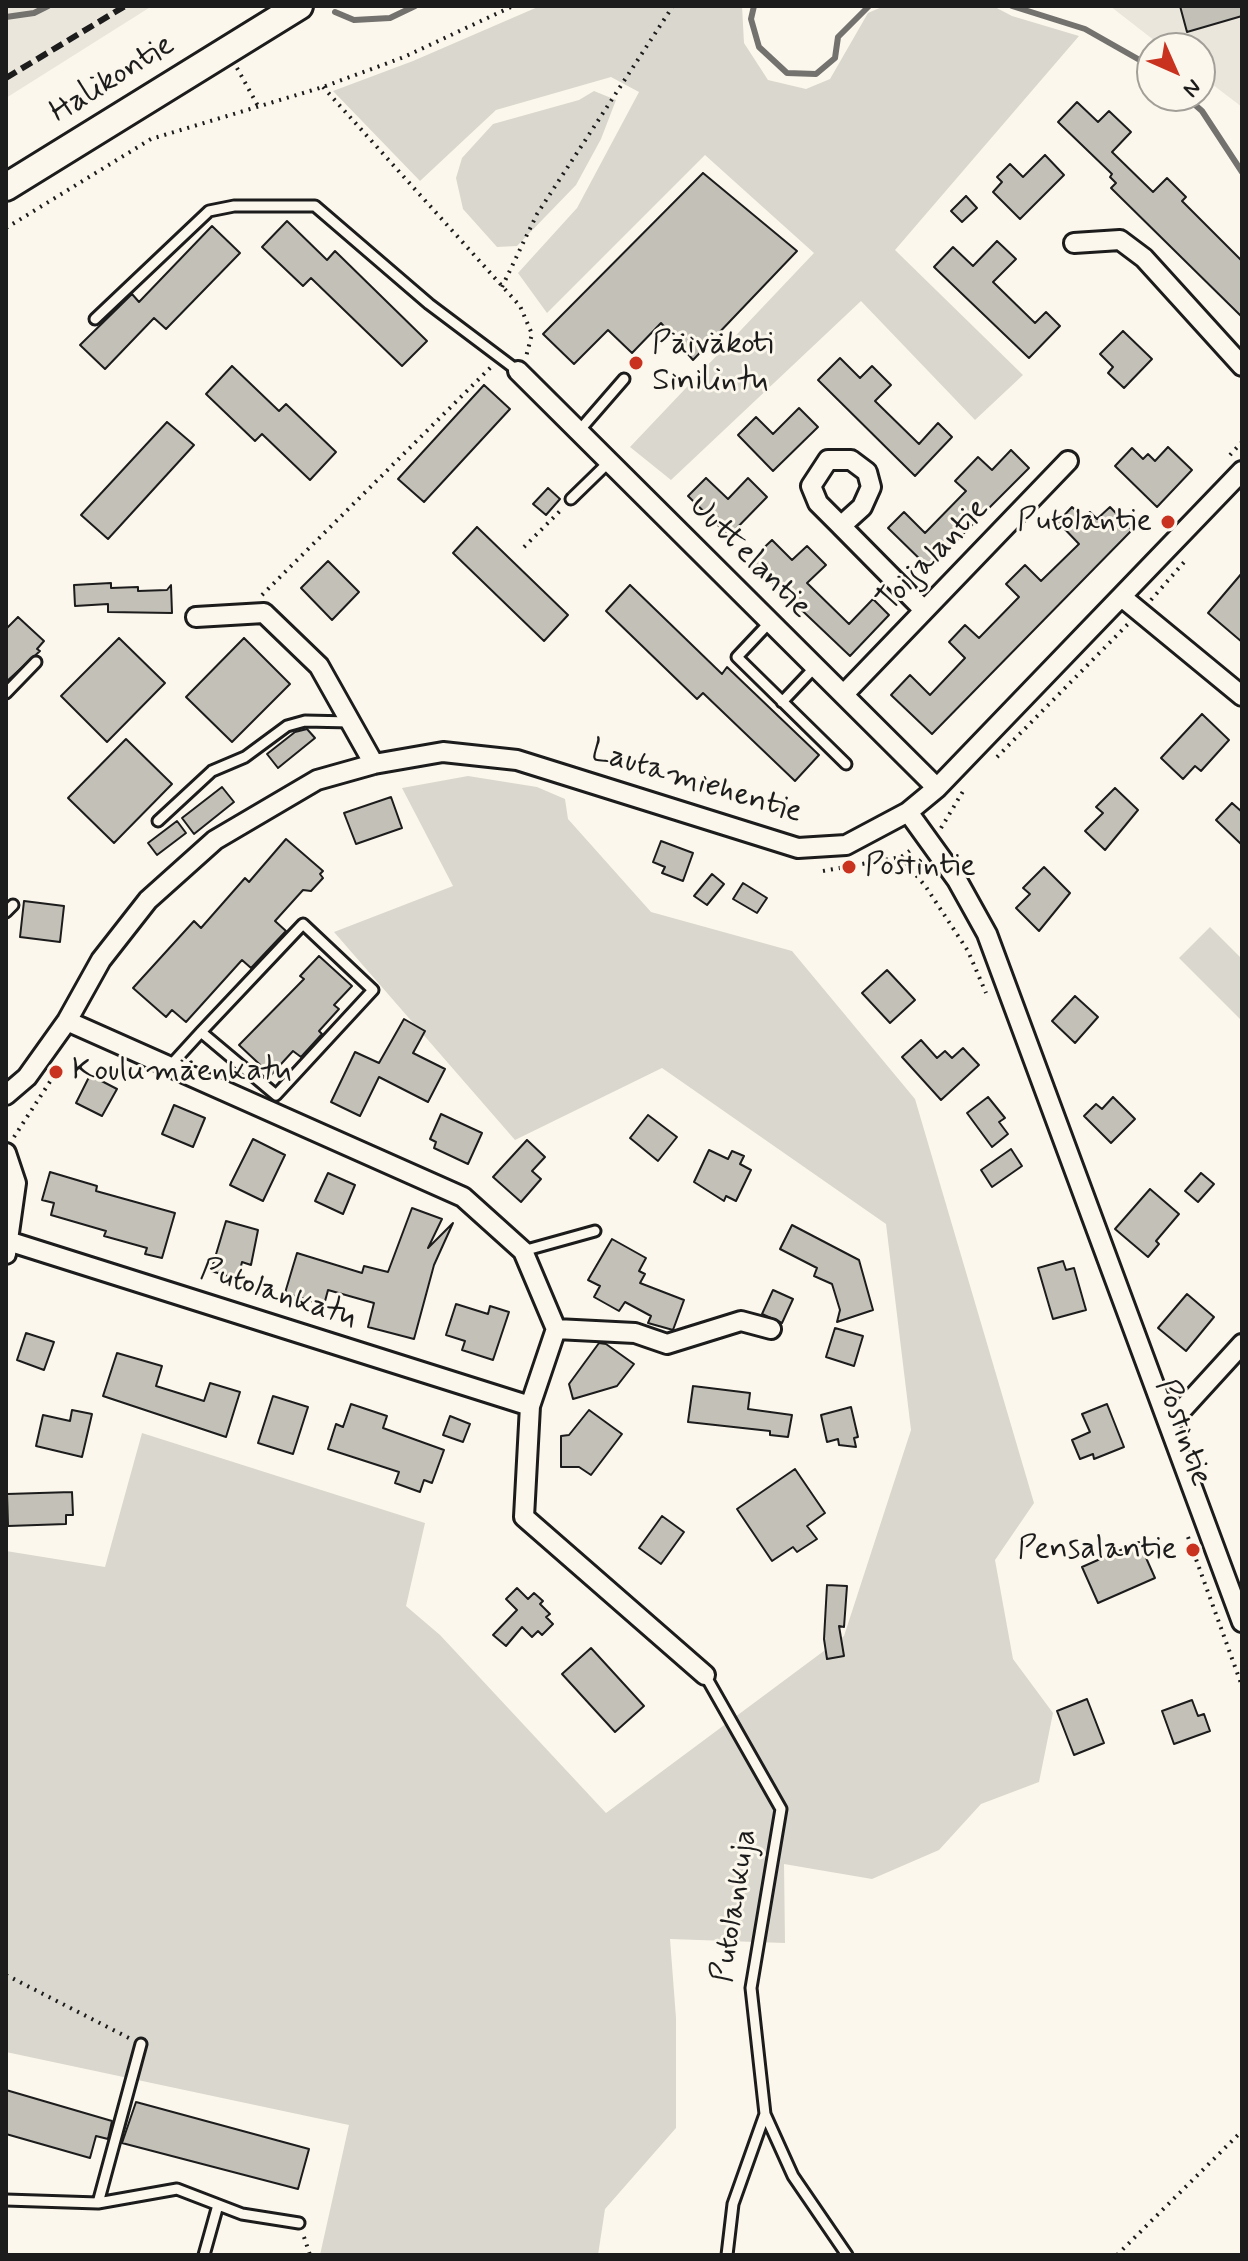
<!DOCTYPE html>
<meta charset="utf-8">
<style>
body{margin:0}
#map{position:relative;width:1248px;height:2261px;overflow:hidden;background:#fbf7ec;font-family:Mynerve,sans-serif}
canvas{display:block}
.frame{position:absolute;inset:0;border:8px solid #1c1c1c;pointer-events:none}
.north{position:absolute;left:1136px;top:32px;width:80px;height:80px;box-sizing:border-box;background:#fbf7ec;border:2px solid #a29f99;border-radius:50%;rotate:135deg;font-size:22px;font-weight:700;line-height:32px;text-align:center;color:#1c1c1c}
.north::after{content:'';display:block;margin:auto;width:28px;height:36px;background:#c8321e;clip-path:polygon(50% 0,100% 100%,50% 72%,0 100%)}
</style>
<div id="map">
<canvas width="1248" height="2261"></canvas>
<div class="frame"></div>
<div class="north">N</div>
</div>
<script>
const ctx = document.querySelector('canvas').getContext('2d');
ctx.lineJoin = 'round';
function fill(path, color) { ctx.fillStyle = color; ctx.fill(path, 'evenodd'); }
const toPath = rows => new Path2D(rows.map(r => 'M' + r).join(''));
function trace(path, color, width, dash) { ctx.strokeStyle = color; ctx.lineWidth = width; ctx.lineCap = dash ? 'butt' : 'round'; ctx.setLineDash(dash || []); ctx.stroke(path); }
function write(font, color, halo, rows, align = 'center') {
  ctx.font = font + ' Mynerve,sans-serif'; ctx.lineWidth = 6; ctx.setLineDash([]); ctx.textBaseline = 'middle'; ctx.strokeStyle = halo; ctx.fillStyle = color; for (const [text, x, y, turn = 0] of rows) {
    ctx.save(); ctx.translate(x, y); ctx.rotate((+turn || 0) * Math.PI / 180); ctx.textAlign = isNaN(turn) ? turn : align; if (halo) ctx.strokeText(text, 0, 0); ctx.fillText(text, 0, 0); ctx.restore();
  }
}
const built = toPath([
 [6,6,152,6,6,98],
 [1110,6,1242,6,1242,107,1200,75,1200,48,1164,48]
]);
const green = toPath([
 [540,6,742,6,744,43,768,80,806,89,830,79,868,13,884,6,993,6,1012,16,1079,36,895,250,1023,375,975,420,861,301,671,480,630,447,814,253,705,155,547,313,518,273,577,208,639,92,611,77,496,110,420,181,333,91,413,61],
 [594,91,616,100,601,139,576,185,517,246,497,247,463,209,456,178,462,158,493,124,579,100],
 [468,776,537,787,565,799,568,819,651,912,792,951,915,1099,1034,1503,995,1560,1013,1659,1053,1713,1039,1782,981,1804,939,1850,872,1879,784,1864,785,1943,670,1939,676,2018,676,2128,605,2209,598,2255,320,2255,349,2125,6,2052,6,1551,105,1567,142,1433,425,1523,406,1606,440,1635,606,1813,844,1636,911,1430,886,1224,662,1068,515,1140,334,932,453,886,402,788],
 [1210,927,1242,959,1242,1021,1179,958]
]);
const stream = toPath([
 [754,6,751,19,759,47,787,73,816,74,835,58,838,37,869,6],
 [1012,6,1085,29,1152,67],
 [335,12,354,20,390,18,415,6],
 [6,17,34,13,48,6],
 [1185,96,1202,111,1242,172]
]);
const building = toPath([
 [1180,6,1242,6,1242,16,1187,32,1180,6],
 [1077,102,1098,122,1109,111,1131,132,1112,152,1153,192,1167,178,1186,197,1182,201,1242,261,1242,317,1111,188,1116,183,1110,177,1112,174,1058,122,1077,102],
 [1045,155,1064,175,1020,219,993,192,1002,182,997,177,1010,164,1023,177,1045,155],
 [703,173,797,251,693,360,661,323,632,353,608,330,574,364,543,334,703,173],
 [966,196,977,208,962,222,951,211,966,196],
 [287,221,327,260,335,251,427,341,402,366,311,278,303,286,262,247,287,221],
 [212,226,240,253,166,329,154,318,105,369,80,345,132,294,139,302,212,226],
 [997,241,1016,259,993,282,1035,323,1046,312,1060,326,1029,358,934,267,953,247,973,266,997,241],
 [1123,331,1152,359,1124,388,1108,373,1113,367,1100,354,1123,331],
 [840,358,860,378,872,366,891,385,875,401,919,444,938,423,952,437,915,476,818,380,840,358],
 [232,366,279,411,286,404,336,452,310,480,262,434,255,441,206,394,232,366],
 [484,385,510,409,424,502,398,479,484,385],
 [799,408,818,427,773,471,738,435,756,417,773,434,799,408],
 [167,422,194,445,108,539,81,515,167,422],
 [1168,447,1192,470,1157,507,1115,466,1132,448,1143,459,1148,454,1155,461,1168,447],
 [1011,450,1029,468,929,568,888,528,904,512,925,533,966,491,955,481,978,457,992,470,1011,450],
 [706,478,728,499,748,478,767,497,729,536,688,496,706,478],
 [548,488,560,499,546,515,533,504,548,488],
 [1072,507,1084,518,1090,512,1097,519,1110,507,1132,530,932,734,891,695,910,675,930,695,965,658,949,642,965,625,979,638,1019,597,1006,584,1025,565,1041,581,1079,544,1058,522,1072,507],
 [477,527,568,615,544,641,453,553,477,527],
 [772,540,792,560,807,546,826,565,807,583,849,624,873,599,889,615,850,656,750,561,772,540],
 [328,561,359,592,332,620,301,588,328,561],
 [1242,573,1242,642,1208,613,1242,573],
 [111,583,111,588,138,587,138,591,167,590,171,585,172,613,108,612,108,604,75,606,74,585,111,583],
 [630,585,722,674,727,667,819,755,795,781,703,693,697,699,606,611,630,585],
 [18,617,44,641,37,649,40,651,6,682,6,629,18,617],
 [119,638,165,683,107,742,61,696,119,638],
 [244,638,290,684,232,742,186,697,244,638],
 [1202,714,1229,740,1201,771,1195,766,1183,779,1161,758,1202,714],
 [307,729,315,738,278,768,267,754,295,732,307,729],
 [126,739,172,784,114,843,68,798,126,739],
 [222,787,234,802,194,834,182,818,222,787],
 [1115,788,1138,810,1105,850,1085,831,1103,813,1096,807,1115,788],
 [391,797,402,828,356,844,344,813,391,797],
 [1232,803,1242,812,1242,845,1216,820,1232,803],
 [177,821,186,833,157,855,148,843,177,821],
 [286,839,323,871,320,874,323,878,311,891,303,890,275,921,286,931,251,968,242,960,186,1022,172,1010,166,1017,133,988,194,921,201,928,245,878,249,882,286,839],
 [661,841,693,853,683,881,662,873,665,867,653,862,661,841],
 [1044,867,1070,893,1039,931,1016,908,1030,894,1023,888,1044,867],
 [712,874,724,884,707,905,694,896,712,874],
 [743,883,767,898,757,913,733,899,743,883],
 [24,901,64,906,60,942,20,937,24,901],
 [319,956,352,986,334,1005,339,1009,319,1031,322,1034,301,1057,293,1051,271,1075,239,1045,304,979,300,976,319,956],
 [887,970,915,1000,890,1023,862,993,887,970],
 [1075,996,1098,1017,1075,1043,1052,1021,1075,996],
 [404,1019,425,1031,413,1053,445,1069,428,1102,379,1077,360,1116,331,1102,355,1052,379,1063,404,1019],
 [921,1040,937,1058,945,1051,952,1058,963,1048,979,1065,941,1100,902,1057,921,1040],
 [90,1075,117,1089,102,1116,76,1103,90,1075],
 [988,1097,1005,1118,999,1122,1008,1134,992,1147,967,1113,988,1097],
 [1113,1097,1135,1119,1111,1143,1084,1116,1096,1104,1102,1109,1113,1097],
 [174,1105,205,1118,193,1147,162,1134,174,1105],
 [441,1114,482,1133,468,1164,434,1148,436,1142,430,1139,441,1114],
 [648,1115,677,1137,658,1161,630,1138,648,1115],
 [253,1139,285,1155,263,1201,230,1185,253,1139],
 [527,1140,545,1157,532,1171,541,1179,521,1202,493,1177,527,1140],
 [1011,1149,1022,1166,992,1187,981,1170,1011,1149],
 [709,1150,728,1159,732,1151,744,1156,740,1164,751,1170,736,1201,726,1196,724,1201,694,1182,709,1150],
 [50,1172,97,1186,96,1191,175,1213,162,1258,145,1254,147,1248,104,1236,106,1231,51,1215,54,1203,42,1200,50,1172],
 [328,1173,355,1185,343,1214,315,1201,328,1173],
 [1201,1173,1214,1184,1198,1202,1185,1191,1201,1173],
 [1150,1189,1179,1214,1156,1241,1159,1244,1148,1257,1115,1229,1150,1189],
 [412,1208,442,1219,428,1248,453,1223,434,1265,414,1339,368,1327,374,1303,328,1290,324,1305,285,1293,297,1253,362,1273,364,1266,388,1272,412,1208],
 [226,1221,258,1230,251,1265,242,1262,238,1279,211,1271,226,1221],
 [792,1225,859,1260,873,1310,837,1322,840,1310,832,1284,814,1276,817,1268,780,1249,792,1225],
 [612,1239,646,1258,639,1271,645,1274,640,1283,684,1300,673,1330,648,1323,651,1316,625,1302,619,1311,594,1297,600,1286,588,1280,612,1239],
 [1063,1261,1066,1270,1074,1268,1086,1310,1053,1319,1038,1268,1063,1261],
 [773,1290,793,1299,782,1323,762,1314,773,1290],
 [1187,1294,1214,1317,1186,1351,1158,1328,1187,1294],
 [456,1304,488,1314,490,1306,509,1312,493,1360,462,1350,465,1341,446,1335,456,1304],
 [835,1328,863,1336,854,1366,826,1357,835,1328],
 [26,1333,54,1342,44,1370,17,1360,26,1333],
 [599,1343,606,1344,634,1364,617,1386,573,1399,569,1384,599,1343],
 [117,1353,162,1366,156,1386,204,1401,210,1383,240,1392,226,1437,103,1396,117,1353],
 [693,1386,750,1393,748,1409,792,1415,788,1437,770,1435,770,1431,688,1422,693,1386],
 [273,1396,308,1407,293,1454,258,1443,273,1396],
 [351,1404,387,1416,383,1428,444,1450,432,1483,424,1480,420,1492,395,1483,399,1472,328,1449,336,1424,343,1427,351,1404],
 [1107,1404,1124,1447,1094,1459,1093,1454,1080,1459,1072,1440,1090,1432,1082,1414,1107,1404],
 [851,1407,858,1437,854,1438,856,1447,839,1445,838,1439,827,1442,821,1415,851,1407],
 [72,1410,92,1414,82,1457,36,1446,43,1415,70,1421,72,1410],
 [589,1410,622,1434,591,1475,579,1467,561,1467,561,1436,569,1435,589,1410],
 [450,1416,470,1424,463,1442,443,1435,450,1416],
 [795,1469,825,1513,807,1526,817,1539,797,1552,793,1547,772,1561,737,1509,795,1469],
 [72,1492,73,1515,66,1515,66,1524,8,1526,7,1494,72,1492],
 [662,1516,684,1532,661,1564,639,1548,662,1516],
 [1139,1542,1155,1578,1098,1603,1082,1567,1139,1542],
 [827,1585,847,1586,844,1627,839,1626,844,1656,827,1659,824,1639,827,1585],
 [517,1588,528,1599,534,1593,543,1601,540,1604,550,1614,546,1617,553,1624,542,1635,538,1631,532,1637,522,1627,506,1646,493,1635,517,1610,506,1599,517,1588],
 [591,1648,644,1706,615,1732,562,1674,591,1648],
 [1087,1699,1104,1743,1074,1755,1057,1711,1087,1699],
 [1192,1700,1198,1716,1204,1714,1210,1731,1174,1744,1162,1711,1192,1700],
 [6,2090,112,2121,108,2139,96,2136,90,2158,6,2134,6,2090],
 [136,2102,309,2149,298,2189,122,2143,136,2102]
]);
const path = toPath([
 [237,68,258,106],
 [323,87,520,306,532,334,526,357],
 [6,228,151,139,323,87,404,57,513,6],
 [502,287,537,214,673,6],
 [1230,455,1242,442],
 [524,547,562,509],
 [262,595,491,367],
 [1151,600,1185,561],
 [997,757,1128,624],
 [941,828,965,788],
 [901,857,926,887,968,951,986,993],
 [823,871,901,857,911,850],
 [14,1137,53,1077],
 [1188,1537,1242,1686],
 [6,1975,129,2038],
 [304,2237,310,2255],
 [1117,2255,1242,2131]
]);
const service = toPath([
 [95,319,209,211,234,206,315,206,429,304,518,371],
 [578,432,624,379],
 [571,499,609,462],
 [770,622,737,657,846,764],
 [6,693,36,662],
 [782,702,816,666],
 [158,821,212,771,245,757,287,726,305,721,351,722],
 [6,912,13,905],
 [170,1066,201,1032,303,924,373,990,276,1095,201,1032],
 [523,1251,595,1231],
 [705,1675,781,1809,751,1988,765,2114,793,2176,847,2255],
 [141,2044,98,2203,177,2189,242,2214,299,2223],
 [6,2200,98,2203],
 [204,2255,218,2205],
 [727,2255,733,2204,765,2114]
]);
const minor = toPath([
 [1074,243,1120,240,1144,258,1242,366],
 [518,371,937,788],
 [841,526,818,503,811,486,828,460,851,460,867,472,871,487,862,507,841,526,923,609],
 [1123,598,1242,696],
 [196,617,264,613,319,666,374,764],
 [844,694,1068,461],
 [908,812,957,880,987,934,1242,1622],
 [67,1021,463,1197,523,1251,556,1329,530,1406,524,1517,705,1675],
 [6,1095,27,1077,67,1021,101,960,148,900,215,840,317,780,374,764,443,752,517,760,798,848,846,845,908,812,937,788,1242,471],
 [6,1153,16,1183,6,1254],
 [8,1241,530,1406],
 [556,1329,635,1333,667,1344,741,1321,771,1329],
 [1169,1424,1242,1344]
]);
const secondary = toPath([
 [6,187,299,6]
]);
const rail = toPath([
 [6,78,125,6]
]);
const markers = [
 [636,363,8,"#c8321e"],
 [1168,522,8,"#c8321e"],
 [849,867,8,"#c8321e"],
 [56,1072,8,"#c8321e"],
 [1193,1550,8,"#c8321e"]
];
const streetNames = [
 ["Halikontie",113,80,-32],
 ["Toijalantie",934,556,-46],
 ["Uuttelantie",749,558,45],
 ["Lautamiehentie",696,783,17],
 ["Putolankatu",278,1295,18],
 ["Postintie",1182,1433,70],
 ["Putolankuja",736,1906,-81]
];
const poiNames = [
 ["Päiväkoti",652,345],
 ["Sinilintu",652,382],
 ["Putolantie",1152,522,"right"],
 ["Postintie",865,867],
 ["Koulumäenkatu",72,1072],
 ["Pensalantie",1177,1550,"right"]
];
fill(built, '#eae6dc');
fill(green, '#dad7ce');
trace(stream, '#74726e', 6);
fill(building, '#c3c0b8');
trace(building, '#1c1c1c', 2);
trace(service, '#1c1c1c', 15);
trace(minor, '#1c1c1c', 24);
trace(secondary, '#1c1c1c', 32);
trace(path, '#1c1c1c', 4, [2, 6]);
trace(service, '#fbf7ec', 9);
trace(minor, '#fbf7ec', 18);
trace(secondary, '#fbf7ec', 26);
trace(rail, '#1c1c1c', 6, [12, 6]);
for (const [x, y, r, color] of markers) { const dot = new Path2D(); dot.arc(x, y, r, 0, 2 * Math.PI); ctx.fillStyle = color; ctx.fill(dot); trace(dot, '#fbf7ec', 3); }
write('32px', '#1c1c1c', '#fbf7ec', streetNames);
write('32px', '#1c1c1c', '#fbf7ec', poiNames, 'left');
</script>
